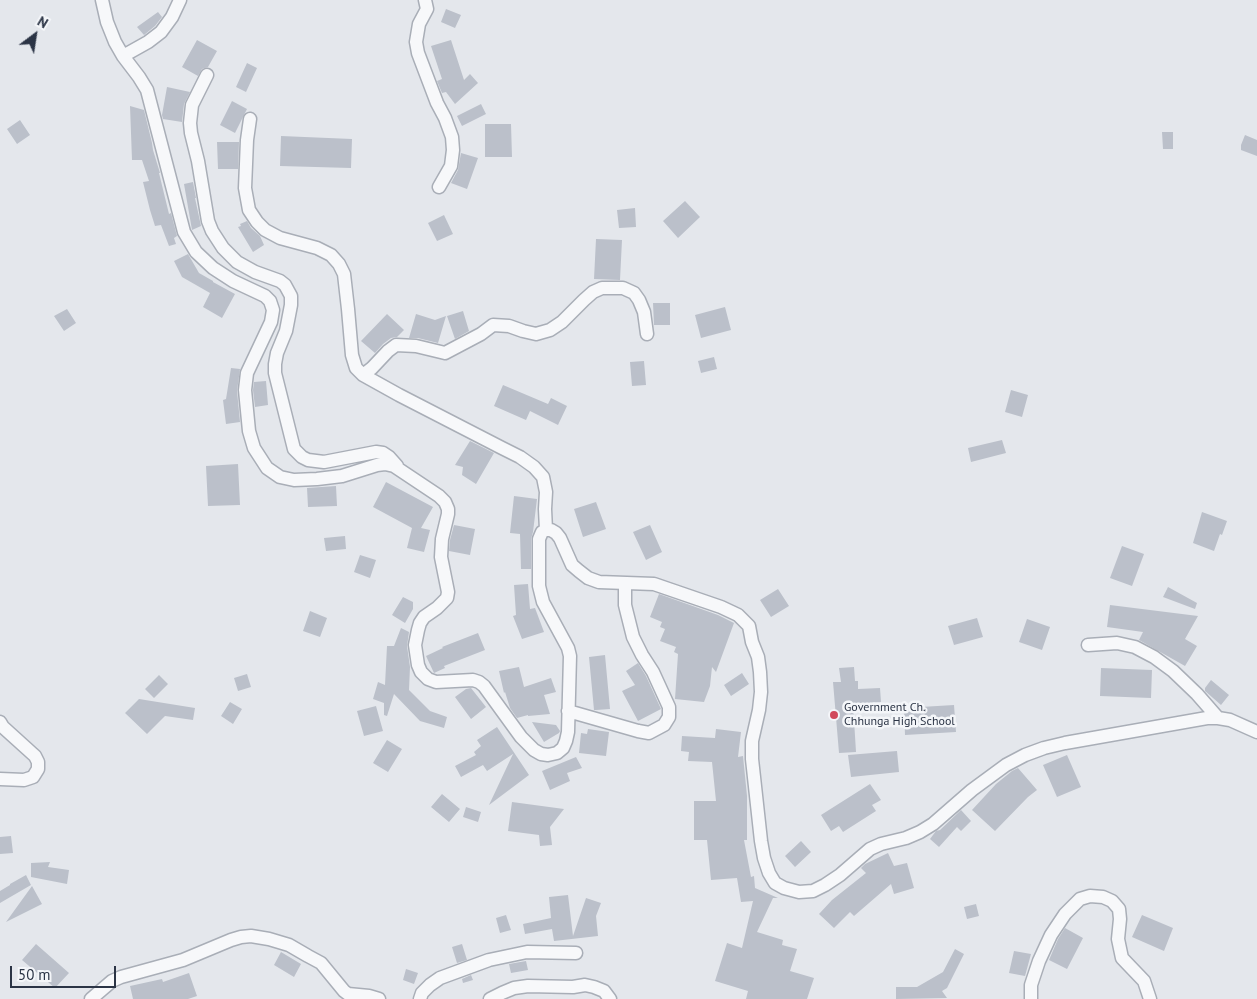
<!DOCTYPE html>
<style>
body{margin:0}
#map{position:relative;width:1257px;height:999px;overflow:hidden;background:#e4e7ec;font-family:"PT Sans",sans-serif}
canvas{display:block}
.north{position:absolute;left:10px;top:10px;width:50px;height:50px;-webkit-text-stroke:4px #f4f6f9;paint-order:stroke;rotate:31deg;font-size:14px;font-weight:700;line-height:20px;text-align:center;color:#2b3445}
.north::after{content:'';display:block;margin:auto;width:18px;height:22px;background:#2b3445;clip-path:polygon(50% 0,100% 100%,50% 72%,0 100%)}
.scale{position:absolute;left:10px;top:966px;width:106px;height:22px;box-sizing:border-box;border:2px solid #2b3445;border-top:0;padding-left:6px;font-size:15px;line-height:18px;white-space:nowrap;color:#2b3445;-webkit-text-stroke:4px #f4f6f9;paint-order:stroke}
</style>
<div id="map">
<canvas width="1257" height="999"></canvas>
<div class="north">N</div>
<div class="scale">50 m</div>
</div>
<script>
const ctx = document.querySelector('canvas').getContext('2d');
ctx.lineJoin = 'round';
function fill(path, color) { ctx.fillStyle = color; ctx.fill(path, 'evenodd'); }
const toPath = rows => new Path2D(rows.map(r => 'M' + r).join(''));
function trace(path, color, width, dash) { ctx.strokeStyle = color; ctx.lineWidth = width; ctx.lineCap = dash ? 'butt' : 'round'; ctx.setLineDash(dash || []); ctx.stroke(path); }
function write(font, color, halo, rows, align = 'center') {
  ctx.font = font + ' "PT Sans",sans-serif'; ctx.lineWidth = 5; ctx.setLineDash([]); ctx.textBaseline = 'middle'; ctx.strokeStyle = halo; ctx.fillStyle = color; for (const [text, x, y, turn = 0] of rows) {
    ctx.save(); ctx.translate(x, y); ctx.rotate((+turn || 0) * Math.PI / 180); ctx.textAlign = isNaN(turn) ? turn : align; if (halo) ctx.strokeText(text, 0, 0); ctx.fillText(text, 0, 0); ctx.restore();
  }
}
const building = toPath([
 [446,9,461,15,455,28,441,22],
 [158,12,162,17,155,26,144,35,137,27],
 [197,40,217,51,208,67,202,69,198,76,182,67],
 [451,40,464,80,470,74,478,83,455,104,446,92,442,93,437,81,442,79,431,46],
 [247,63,257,68,246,92,236,87],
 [167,87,190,92,184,104,182,122,163,119,162,115],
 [232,101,247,109,235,133,220,125],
 [481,104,486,114,462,126,457,116],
 [130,106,144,110,152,143,153,150,160,173,159,173,169,214,171,213,177,236,174,238,176,244,169,246,161,225,155,226,150,210,143,182,149,181,142,160,132,160],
 [20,120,30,135,17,144,7,129],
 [485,124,511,124,512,157,485,157],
 [1162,132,1173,132,1173,149,1163,149],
 [1245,135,1257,140,1257,156,1241,150,1241,145],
 [281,136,352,139,351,168,280,166],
 [217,142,239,142,238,169,218,169],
 [461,153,478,158,467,189,451,183,458,170],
 [193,182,196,198,195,198,201,226,192,230,184,184],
 [685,201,700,217,678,238,663,221],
 [635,208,636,227,619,228,617,210],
 [444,215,453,234,437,241,428,223],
 [247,221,251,228,260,236,264,245,253,252,238,227,241,226,240,224],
 [596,239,622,240,620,280,594,279],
 [188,254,199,273,213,281,213,282,235,294,222,318,203,307,210,293,182,277,174,261],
 [653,303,670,303,670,325,654,325],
 [725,307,731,330,701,338,695,315],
 [67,309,76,323,64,331,54,316],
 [463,311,469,331,455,339,447,316],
 [387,314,404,330,397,337,391,338,383,344,375,353,361,341],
 [416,314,435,320,446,316,438,343,418,338,409,338],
 [714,357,717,369,701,373,698,361],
 [644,361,646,385,632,386,630,362],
 [231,368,240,369,237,391,240,422,226,424,223,400,226,399],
 [266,381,268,405,255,407,253,390,254,382],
 [503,385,548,404,551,398,567,406,558,425,530,411,526,420,494,406],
 [1011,390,1028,395,1022,417,1005,412],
 [1002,440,1006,453,971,462,968,448],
 [470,441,494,453,476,484,462,475,463,467,455,465],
 [238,464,240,505,208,506,206,466],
 [386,482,433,507,421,528,430,530,424,552,407,548,412,528,373,507],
 [336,486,337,506,308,507,307,488],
 [514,496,537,499,533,532,531,539,531,569,521,569,520,534,510,533],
 [596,502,606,529,583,537,574,509],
 [1202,512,1227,521,1222,535,1220,534,1214,551,1193,543],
 [454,525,475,529,470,555,449,551,450,540],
 [650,525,662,552,646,560,633,532],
 [345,536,346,549,326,551,324,538],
 [1122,546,1144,554,1132,586,1110,578],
 [360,555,376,560,370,578,354,572],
 [528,584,530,609,535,608,544,632,522,639,513,616,516,615,514,585],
 [1168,587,1197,603,1195,609,1163,597],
 [778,589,789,606,771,617,760,600],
 [659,594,718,615,734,623,716,672,712,667,710,686,704,702,675,699,678,654,674,652,676,647,660,641,665,629,660,627,662,622,650,617],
 [403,597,413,602,413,609,405,623,392,615],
 [1110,605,1198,616,1185,639,1197,646,1185,666,1139,640,1143,632,1107,627],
 [310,611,327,618,320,637,303,631],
 [977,618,983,637,954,645,948,626],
 [1027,619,1050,627,1042,650,1019,642],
 [401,628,409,632,407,646,410,667,409,690,430,711,447,717,444,728,420,721,394,694,387,716,384,715,384,703,373,699,378,682,385,685,387,646,394,646],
 [478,633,485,650,444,666,445,668,434,673,426,656,443,648,442,647],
 [605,655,610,709,596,710,594,710,589,657],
 [638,663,646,676,661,709,638,721,622,691,635,685,626,671],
 [519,667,524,687,551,678,556,692,544,695,550,714,528,716,528,715,517,718,510,708,505,692,504,693,499,671],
 [854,667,855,681,858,681,858,689,880,688,881,702,853,704,856,752,839,753,833,682,841,682,839,668],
 [1101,668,1152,670,1151,698,1100,696],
 [742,673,749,684,731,696,724,685],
 [247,674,251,687,238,691,234,678],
 [159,675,168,684,154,698,145,689],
 [1211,680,1229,695,1221,705,1205,691,1205,688],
 [471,688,486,707,471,719,455,697,466,689],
 [139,699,195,708,193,720,165,716,147,734,125,713],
 [230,702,242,709,233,724,221,716],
 [954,705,956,732,905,735,904,708],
 [376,706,383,731,364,736,357,711],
 [532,722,556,725,560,731,559,733,544,742],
 [497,727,529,775,489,805,513,754,487,771,483,765,461,777,455,766,476,755,474,752,481,746,477,740],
 [588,729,609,732,606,756,579,753,581,733,587,734],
 [716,729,741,732,738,757,743,756,747,796,747,840,744,840,751,877,754,876,755,888,778,898,773,898,757,932,783,940,782,945,797,949,790,971,814,978,807,999,746,999,748,991,715,981,727,943,742,948,753,901,741,902,737,878,711,880,707,840,694,840,694,801,716,801,712,762,688,761,689,752,681,751,682,736,715,738],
 [387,740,402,749,388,772,373,763],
 [897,751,899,772,851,777,848,755],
 [1067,755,1081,787,1057,797,1043,765],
 [576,757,582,768,567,773,570,781,550,790,542,771],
 [1018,768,1037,790,1028,797,995,831,972,810,996,784,1012,771],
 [870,784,881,800,872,805,876,811,843,832,839,826,831,831,821,815],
 [442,794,460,809,449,822,431,807],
 [512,802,564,809,550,827,552,845,540,846,539,835,508,831],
 [466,807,481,812,478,822,463,817],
 [961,810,971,821,961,831,957,827,939,847,930,839,936,831,940,830],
 [11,836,13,853,0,854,0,837],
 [801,841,811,852,795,867,785,856],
 [888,853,894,866,907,863,914,888,894,894,891,884,854,916,850,912,834,928,819,914,832,900,866,873,861,868,865,864],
 [50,862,48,867,69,870,67,884,31,877,31,863],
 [26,875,31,885,0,903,0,891,10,885,10,884],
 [32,886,42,904,6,922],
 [568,895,573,936,586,898,601,903,596,916,598,936,554,941,552,929,525,934,523,924,551,918,549,897],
 [976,904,979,916,967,919,964,907],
 [506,915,511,930,500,933,496,918],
 [1142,915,1173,928,1164,951,1132,937],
 [1065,928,1083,938,1067,969,1049,960,1058,939],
 [36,944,69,973,55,988,22,960],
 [462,944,467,960,457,963,452,947],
 [955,949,964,954,947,988,942,991,947,998,896,999,896,987,917,987,943,972],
 [1014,951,1031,954,1025,976,1009,973],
 [281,952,301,964,294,977,274,965],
 [526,961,528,970,511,973,509,964],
 [406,969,418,973,414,984,403,980],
 [189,973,197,996,188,999,133,999,130,986,162,979,163,982],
 [471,975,473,980,463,983,462,979]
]);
const street = toPath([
 [102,0,107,22,115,42,123,56,139,77,147,90,184,232,196,252,213,268,233,281,265,296,270,301,273,310,271,322,247,373,245,390,249,431,254,448,267,468,280,477,294,480,317,479,342,476,377,465,385,464,394,466,439,496,445,502,448,509,448,514,442,539,441,557,448,592,447,598,437,608,424,617,420,623,418,630,415,645,418,665,421,672,428,679,436,682,473,680,479,682,484,686,521,737,534,750,541,754,548,755,557,753,563,748,566,741,568,732,570,656,568,648,543,602,539,586,539,539,542,532,546,530,551,530,556,533,560,538,572,565,579,571,588,578,599,582,654,584,721,607,738,615,749,626,752,642,758,657,760,672,761,692,759,710,752,741,752,759,761,841,764,858,769,873,775,883,784,888,799,892,813,891,825,885,840,875,870,849,881,844,906,838,920,832,933,824,972,790,1006,765,1025,755,1044,748,1065,743,1207,718,1218,718,1230,720,1257,732],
 [425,0,427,9,419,24,416,42,418,53,437,103,445,118,452,137,453,150,451,166,439,187],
 [123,56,148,42,161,32,172,17,180,0],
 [207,75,192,105,190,123,191,133,198,161,208,221,212,231,223,248,237,262,255,272,280,281,285,285,291,296,291,305,286,331,277,353,275,364,275,373,294,449,302,457,308,460,324,462,376,452,383,453,389,457,397,466],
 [250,119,247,140,245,188,249,210,257,222,265,230,280,238,317,248,331,255,339,264,344,274,348,309,352,355,356,368,363,375,399,395,502,448,520,457,534,467,543,477,546,492,545,509,546,530],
 [363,375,372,368,388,351,396,345,416,346,445,353,481,334,493,325,509,326,523,331,536,334,550,330,562,322,584,300,593,292,602,288,623,288,634,293,639,300,644,312,647,334],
 [1088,645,1117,643,1135,647,1154,657,1173,671,1197,694,1218,718],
 [568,711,638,731,649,733,664,725,669,717,669,707,653,672,642,655,633,637,625,605,625,584],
 [0,722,3,727,35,756,38,762,38,769,33,777,24,780,0,779],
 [91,999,112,981,121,977,183,960,231,940,241,937,251,936,269,939,289,945,308,956,321,963,344,991,348,994,369,996,379,999],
 [420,999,422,993,430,985,440,978,489,960,527,952,576,953],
 [490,999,502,993,514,988,528,986,573,987,585,985,594,987,604,991,610,999],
 [1031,999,1031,985,1039,961,1051,935,1065,914,1080,899,1090,896,1103,897,1112,901,1119,909,1120,919,1118,939,1122,958,1144,981,1150,999]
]);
const markers = [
 [834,715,5,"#d1495b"]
];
const poiNames = [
 ["Government Ch.",844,708],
 ["Chhunga High School",844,722]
];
fill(building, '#bbc0ca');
trace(street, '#a9aeb7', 15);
trace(street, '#f7f8fa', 12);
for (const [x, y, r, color] of markers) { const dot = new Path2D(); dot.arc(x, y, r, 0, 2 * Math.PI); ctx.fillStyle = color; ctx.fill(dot); trace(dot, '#f4f6f9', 2); }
write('12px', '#2b3445', '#f4f6f9', poiNames, 'left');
</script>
